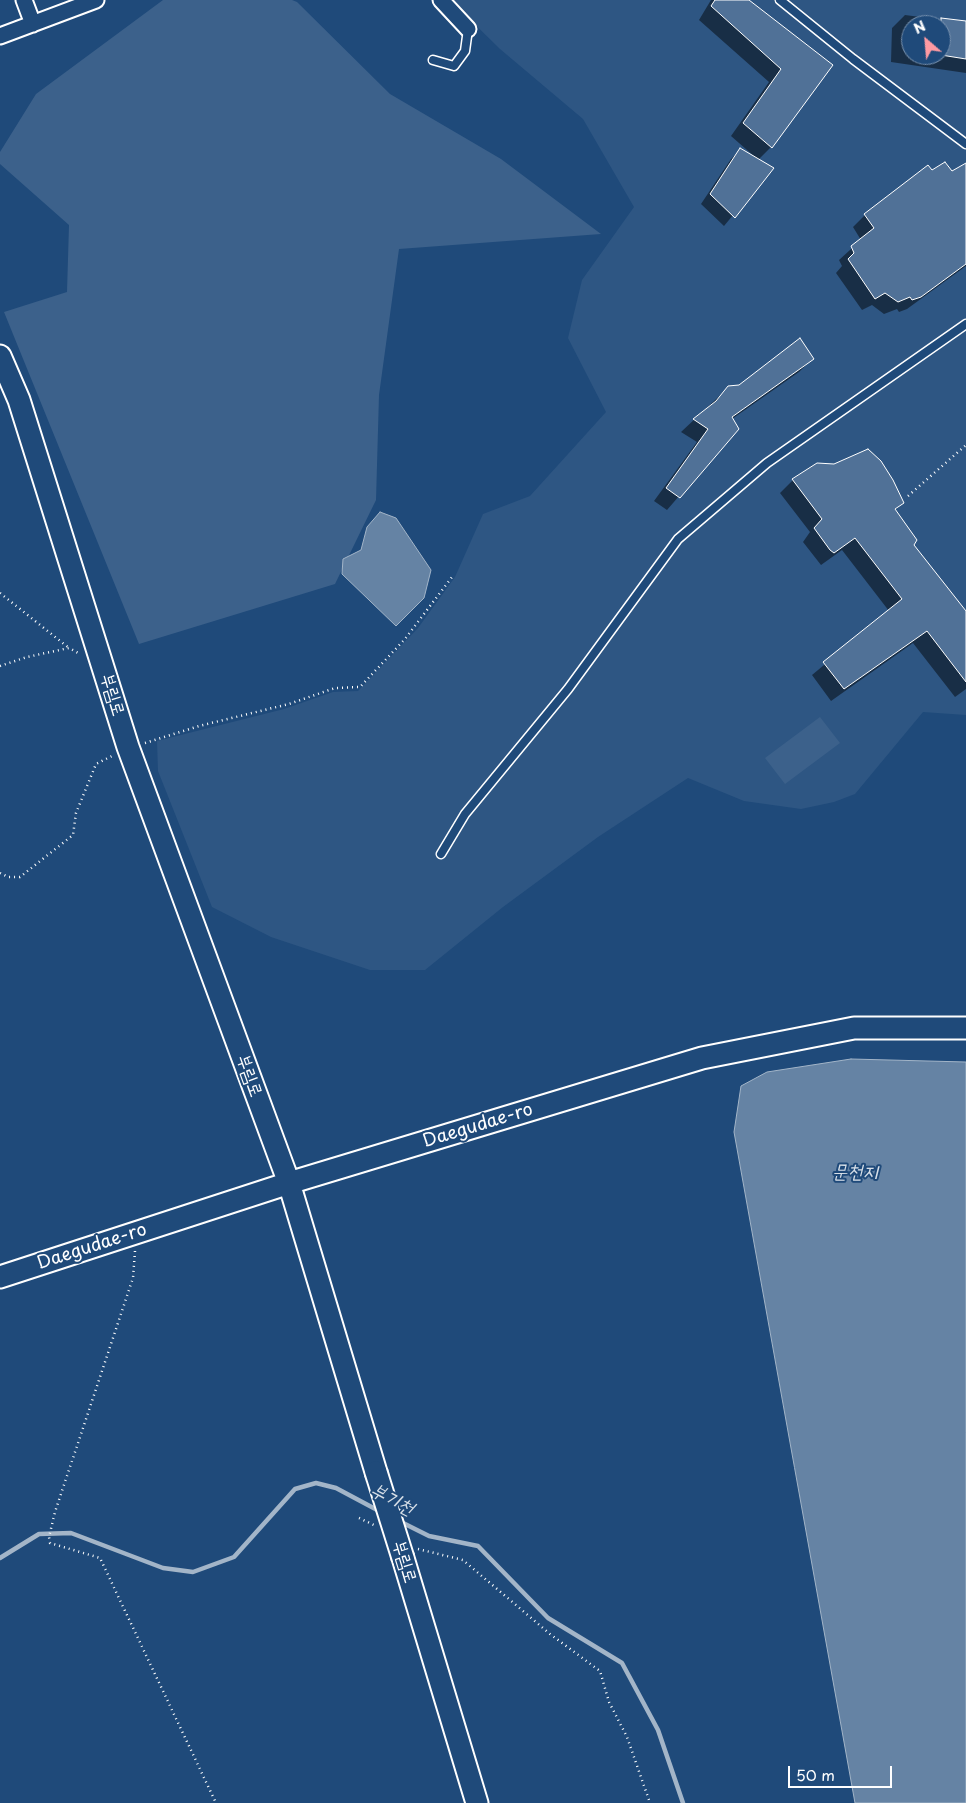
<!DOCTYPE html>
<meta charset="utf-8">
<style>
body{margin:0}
#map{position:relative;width:966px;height:1803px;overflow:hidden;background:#1f4a7a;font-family:"Playpen Sans",sans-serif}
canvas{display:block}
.north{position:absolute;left:901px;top:15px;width:50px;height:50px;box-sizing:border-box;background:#1f4a7a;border:1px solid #7992af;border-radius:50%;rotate:333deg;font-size:14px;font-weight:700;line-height:20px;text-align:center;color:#fff}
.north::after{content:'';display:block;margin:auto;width:18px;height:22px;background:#ff9aa2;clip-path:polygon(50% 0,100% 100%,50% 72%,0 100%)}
.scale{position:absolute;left:788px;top:1766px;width:104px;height:22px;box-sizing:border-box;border:2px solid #fff;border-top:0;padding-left:6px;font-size:15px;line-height:18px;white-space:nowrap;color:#fff;-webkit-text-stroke:4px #1f4a7a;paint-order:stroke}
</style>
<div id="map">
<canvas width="966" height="1803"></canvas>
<div class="north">N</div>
<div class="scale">50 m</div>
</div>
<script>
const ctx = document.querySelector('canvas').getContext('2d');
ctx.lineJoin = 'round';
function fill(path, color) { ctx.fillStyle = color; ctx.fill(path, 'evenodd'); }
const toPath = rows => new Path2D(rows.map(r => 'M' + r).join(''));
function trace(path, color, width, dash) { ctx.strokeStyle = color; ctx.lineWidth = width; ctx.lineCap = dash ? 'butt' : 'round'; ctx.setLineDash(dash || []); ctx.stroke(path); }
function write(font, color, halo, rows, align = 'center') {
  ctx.font = font + ' "Playpen Sans","Poor Story",sans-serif'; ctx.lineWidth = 4; ctx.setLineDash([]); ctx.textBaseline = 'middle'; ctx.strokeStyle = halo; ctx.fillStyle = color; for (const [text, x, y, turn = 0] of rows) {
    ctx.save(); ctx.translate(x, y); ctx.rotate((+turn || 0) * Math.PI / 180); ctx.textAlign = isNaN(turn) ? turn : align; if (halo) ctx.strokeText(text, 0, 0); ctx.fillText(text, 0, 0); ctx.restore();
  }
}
const built = toPath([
 [450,0,966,0,966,715,923,712,855,794,834,802,801,809,744,801,688,778,598,837,503,907,425,970,370,970,271,937,212,907,158,771,157,741,284,709,333,692,358,691,418,628,455,577,483,514,530,496,606,412,568,338,582,280,634,207,583,119,500,49],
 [911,25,941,25,941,55,911,55]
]);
const green = toPath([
 [163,0,292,0,297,2,390,94,501,159,601,234,399,249,379,395,376,500,335,584,139,644,4,312,67,292,69,225,0,164,0,152,36,94],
 [820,717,840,743,785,784,765,758]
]);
const water = toPath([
 [380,512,396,518,431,570,424,598,396,626,342,574,343,559,361,550,367,527,380,512],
 [851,1059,966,1062,966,1803,855,1803,734,1132,741,1086,767,1072,851,1059]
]);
const shadow = toPath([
 [711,0,747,0,831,65,771,147,758,160,772,168,724,226,701,204,731,159,740,150,755,157,731,136,769,82,699,20],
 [905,15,966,23,966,73,891,62,892,28],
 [911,25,941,25,941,55,911,55],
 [966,168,966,266,907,309,899,312,897,309,884,314,872,305,862,310,836,273,842,266,839,260,861,240,853,227,865,215,932,172,952,173],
 [812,359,799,372,732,419,737,429,667,510,654,501,697,442,681,432,729,387,740,386],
 [817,464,902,503,895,510,912,546,966,613,966,689,955,697,913,643,831,701,812,675,889,611,842,550,821,565,803,542,810,532,780,493,793,480]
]);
const stream = toPath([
 [399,1521,429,1536,478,1546,548,1618,622,1663,658,1730,683,1803],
 [0,1558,39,1534,71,1533,163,1568,193,1572,234,1557,295,1489,316,1483,336,1488,381,1512]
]);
const building = toPath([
 [715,0,749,0,833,65,772,148,743,123,781,69,711,6,715,0],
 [941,18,966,21,966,59,941,55,941,18],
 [740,148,774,168,735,218,710,194,740,148],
 [945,162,952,171,966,163,966,264,921,297,912,300,910,297,898,302,885,293,875,299,848,259,854,253,851,246,874,228,864,214,928,165,932,170,945,162],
 [800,338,814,359,732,417,739,429,680,498,666,488,708,429,693,419,716,401,728,386,739,385,800,338],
 [868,449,881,461,893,480,904,503,895,509,917,540,914,545,966,611,966,682,927,631,844,689,823,662,902,599,855,538,834,553,830,550,814,528,822,519,792,479,817,463,834,464,868,449]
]);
const path = toPath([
 [908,496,966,445],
 [0,593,69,648],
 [0,666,27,657,69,648,80,654],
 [145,743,199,726,289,704,335,688,360,687,405,639,452,577],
 [0,873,8,877,20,877,73,835,76,813,96,764,114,755],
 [135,1251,133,1278,55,1512,49,1537,50,1543,100,1558,216,1803],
 [359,1518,374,1525],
 [418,1549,463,1560,550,1634,600,1671,609,1702,627,1737,650,1803]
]);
const lane = toPath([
 [780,0,853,59,966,144],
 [433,60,454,66,465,51,468,29],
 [441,854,465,814,568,689,678,539,767,463,966,324]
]);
const street = toPath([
 [24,0,33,24],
 [441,0,468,29],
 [0,36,96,0]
]);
const secondary = toPath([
 [0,356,19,400,128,747,289,1183,376,1472],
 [0,1277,289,1183,702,1058,854,1028,966,1028],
 [403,1558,477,1803]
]);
const secondaryBridge = toPath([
 [376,1472,403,1558]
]);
const streetNames = [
 ["부림로",112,695,73],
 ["부림로",249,1076,70],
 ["Daegudae-ro",478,1126,-17],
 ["Daegudae-ro",92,1247,-18],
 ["부림로",404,1562,73]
];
const waterNames = [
 ["문천지",855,1173],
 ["부기천",392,1500,28]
];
fill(built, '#2e5683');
fill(green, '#3c618b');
fill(water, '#6583a4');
trace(water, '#a3b5c8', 1);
fill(shadow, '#0007');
trace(stream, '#a3b5c8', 4.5);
fill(building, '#507197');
trace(building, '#fff', 1);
trace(lane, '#fff', 11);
trace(street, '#fff', 19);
trace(secondary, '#fff', 25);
trace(path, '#fff', 2.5, [1, 4]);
trace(lane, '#1f4a7a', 8);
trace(street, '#1f4a7a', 15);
trace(secondary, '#1f4a7a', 21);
trace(secondaryBridge, '#fff', 25, []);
trace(secondaryBridge, '#1f4a7a', 21);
write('18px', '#fff', '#1f4a7a', streetNames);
write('italic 19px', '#d8e0e8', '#1f4a7a', waterNames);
</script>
